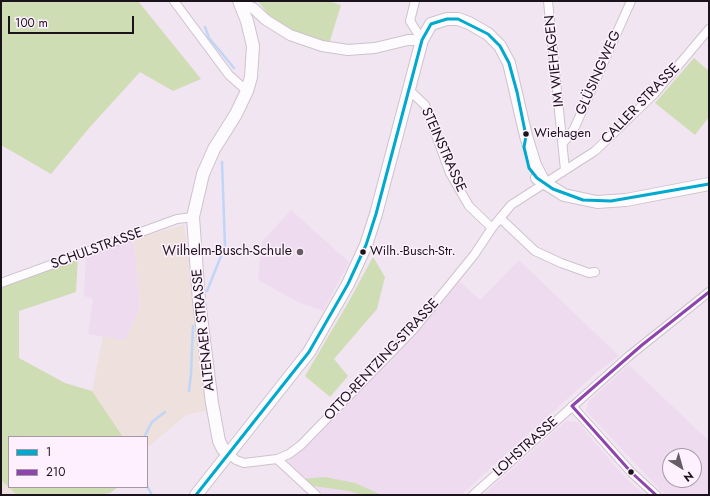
<!DOCTYPE html>
<meta charset="utf-8">
<style>
body{margin:0}
#map{position:relative;width:710px;height:496px;overflow:hidden;background:#f1e5f1;font-family:Jost,sans-serif}
canvas{display:block}
.frame{position:absolute;inset:0;border:2px solid #1b131b;pointer-events:none}
.legend{position:absolute;left:8px;top:436px;width:140px;height:52px;box-sizing:border-box;background:#fef0fe;border:1px solid #a398a3;margin:0;padding:5px 7px;list-style:none;font-size:12px;color:#1b131b}
.legend li{display:flex;align-items:center;gap:8px;height:20px}
.legend b{width:20px;border:1px solid #a398a3}
.north{position:absolute;left:662px;top:448px;width:40px;height:40px;box-sizing:border-box;background:#fef0fe;border:1px solid #a398a3;border-radius:50%;rotate:143deg;font-size:11px;font-weight:700;line-height:16px;text-align:center;color:#1b131b}
.north::after{content:'';display:block;margin:auto;width:14px;height:18px;background:#665c66;clip-path:polygon(50% 0,100% 100%,50% 72%,0 100%)}
.scale{position:absolute;left:8px;top:16px;width:126px;height:18px;box-sizing:border-box;border:2px solid #1b131b;border-top:0;padding-left:5px;font-size:12px;line-height:14px;white-space:nowrap;color:#1b131b;-webkit-text-stroke:3px #fef0fe;paint-order:stroke}
</style>
<div id="map">
<canvas width="710" height="496"></canvas>
<div class="frame"></div>
<ul class="legend">
<li><b style="height:5px;background:#00a9ce"></b>1</li>
<li><b style="height:5px;background:#8e44ad"></b>210</li>
</ul>
<div class="north">N</div>
<div class="scale">100 m</div>
</div>
<script>
const ctx = document.querySelector('canvas').getContext('2d');
ctx.lineJoin = 'round';
function fill(path, color) { ctx.fillStyle = color; ctx.fill(path, 'evenodd'); }
const toPath = rows => new Path2D(rows.map(r => 'M' + r).join(''));
function trace(path, color, width, dash) { ctx.strokeStyle = color; ctx.lineWidth = width; ctx.lineCap = dash ? 'butt' : 'round'; ctx.setLineDash(dash || []); ctx.stroke(path); }
function write(font, color, halo, rows, align = 'center') {
  ctx.font = font + ' Jost,sans-serif'; ctx.lineWidth = 3; ctx.setLineDash([]); ctx.textBaseline = 'middle'; ctx.strokeStyle = halo; ctx.fillStyle = color; for (const [text, x, y, turn = 0] of rows) {
    ctx.save(); ctx.translate(x, y); ctx.rotate((+turn || 0) * Math.PI / 180); ctx.textAlign = isNaN(turn) ? turn : align; if (halo) ctx.strokeText(text, 0, 0); ctx.fillText(text, 0, 0); ctx.restore();
  }
}
const built = toPath([
 [291,210,349,262,323,311,298,302,258,280,262,242],
 [134,239,140,307,125,341,88,334,93,299,84,296,86,258],
 [519,260,619,356,596,373,461,495,324,495,287,461,304,448,416,332,459,281,480,300],
 [629,365,709,441,709,495,665,495,586,411,588,402],
 [670,456,694,456,694,480,670,480],
 [566,421,578,422,620,472,644,495,483,495]
]);
const industrial = toPath([
 [184,225,209,410,186,415,147,448,147,437,123,437,92,391,103,337,125,340,140,307,134,239],
 [1,480,17,495,1,495]
]);
const green = toPath([
 [1,1,138,1,201,79,173,91,140,72,90,127,51,174,1,145],
 [258,1,328,1,341,5,329,44,291,31,268,14],
 [694,58,709,71,709,117,695,135,655,103],
 [78,257,76,292,19,311,19,358,65,383,92,391,123,437,9,437,9,487,118,487,110,493,96,495,17,495,1,480,1,286],
 [373,257,385,277,377,309,334,359,348,376,330,397,305,376,348,303],
 [325,477,355,483,382,495,362,495,349,491,306,485,302,479]
]);
const stream = toPath([
 [205,27,209,38,234,68],
 [207,291,225,246,222,162],
 [189,391,191,374,193,326],
 [144,437,152,422,165,412],
 [147,486,152,495]
]);
const minor = toPath([
 [174,1,229,75,247,91],
 [415,1,410,21,422,40],
 [548,1,565,170],
 [409,90,425,105,450,173,469,206,492,228],
 [563,143,574,129,631,1],
 [500,218,535,251,561,263,589,273,595,272],
 [1,283,177,219,193,217],
 [572,406,631,472,656,495],
 [229,454,236,460,244,463,277,459,289,454,301,445,413,330,474,255,492,228,511,205,595,151,655,93,709,29],
 [277,459,316,495],
 [473,495,629,356,709,292]
]);
const tertiary = toPath([
 [239,2,253,8,266,20,290,35,322,46,348,50,375,48,408,40,422,40]
]);
const secondary = toPath([
 [537,178,564,195,597,202,626,200,709,184],
 [229,454,223,449,219,441,212,403,199,301,193,217,203,174,214,149,236,114,247,91,251,77,253,46,247,21,239,1],
 [196,495,309,352,348,284,366,245,376,214,422,40,431,24,447,19,458,19,469,23,488,34,500,46,509,63,526,136,535,165,544,182]
]);
const bus1 = toPath([
 [196,495,309,352,348,284,366,245,376,214,422,40,431,24,447,19,458,19,488,34,500,46,509,63,517,92,526,136,524,147,529,168,537,178,553,189,583,200,611,201,709,184]
]);
const bus2 = toPath([
 [572,406,642,345,709,292],
 [572,406,631,472,656,495]
]);
const markers = [
 [526,134,3.5,"#1b131b"],
 [300,252,4,"#665c66"],
 [363,252,3.5,"#1b131b"],
 [631,472,3.5,"#1b131b"]
];
const busNames = [
 ["Wiehagen",534,134],
 ["Wilh.-Busch-Str.",370,252]
];
const streetNames = [
 ["IM WIEHAGEN",555,61,-96],
 ["GLÜSINGWEG",599,73,-66],
 ["CALLER STRASSE",641,104,-46],
 ["STEINSTRASSE",443,150,66],
 ["SCHULSTRASSE",97,249,-20],
 ["ALTENAER STRASSE",204,330,-96],
 ["OTTO-RENTZING-STRASSE",382,360,-47],
 ["LOHSTRASSE",526,447,-42]
];
const poiNames = [
 ["Wilhelm-Busch-Schule",292,252]
];
fill(built, '#efdbf0');
fill(industrial, '#eee0dc');
fill(green, '#ceddb4');
trace(stream, '#bfd6f7', 2.5);
trace(minor, '#cdc3cd', 10);
trace(tertiary, '#cdc3cd', 12);
trace(secondary, '#cdc3cd', 14);
trace(minor, '#fdfbfd', 8);
trace(tertiary, '#fdfbfd', 10);
trace(secondary, '#fdfbfd', 12);
trace(bus1, '#00a9ce', 3);
trace(bus2, '#8e44ad', 3);
for (const [x, y, r, color] of markers) { const dot = new Path2D(); dot.arc(x, y, r, 0, 2 * Math.PI); ctx.fillStyle = color; ctx.fill(dot); trace(dot, '#fef0fe', 1.5); }
write('13px', '#1b131b', '#fef0fe', busNames, 'left');
write('14px', '#1b131b', '#fef0fe', streetNames);
write('14px', '#1b131b', '#fef0fe', poiNames, 'right');
</script>
